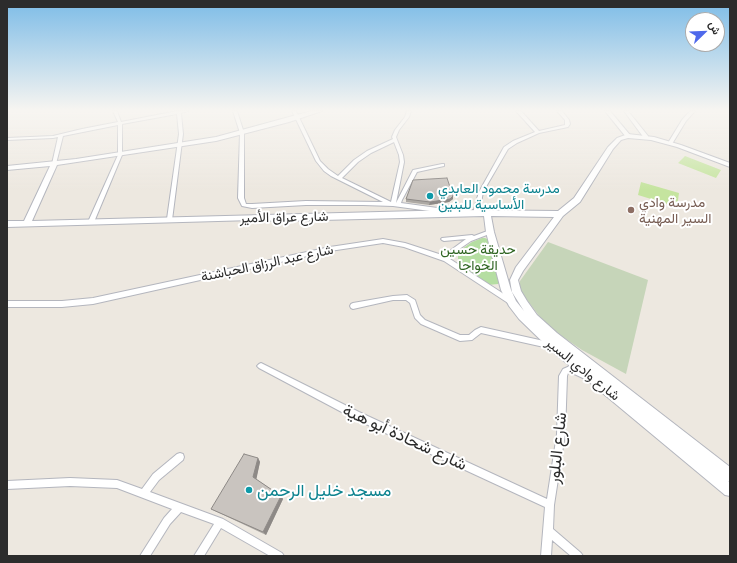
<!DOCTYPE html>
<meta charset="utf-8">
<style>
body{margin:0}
#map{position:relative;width:737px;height:563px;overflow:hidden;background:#ede8e0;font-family:Ubuntu,Vazirmatn,sans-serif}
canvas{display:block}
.frame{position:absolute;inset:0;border:8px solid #2c2c2c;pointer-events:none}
.north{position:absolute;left:685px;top:12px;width:40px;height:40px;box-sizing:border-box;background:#fff;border:1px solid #ababab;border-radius:50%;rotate:67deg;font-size:11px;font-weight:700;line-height:16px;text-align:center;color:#2c2c2c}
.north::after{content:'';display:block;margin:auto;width:14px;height:18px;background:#4f69eb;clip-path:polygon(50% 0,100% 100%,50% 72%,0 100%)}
</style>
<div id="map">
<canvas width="737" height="563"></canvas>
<div class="frame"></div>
<div class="north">ش</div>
</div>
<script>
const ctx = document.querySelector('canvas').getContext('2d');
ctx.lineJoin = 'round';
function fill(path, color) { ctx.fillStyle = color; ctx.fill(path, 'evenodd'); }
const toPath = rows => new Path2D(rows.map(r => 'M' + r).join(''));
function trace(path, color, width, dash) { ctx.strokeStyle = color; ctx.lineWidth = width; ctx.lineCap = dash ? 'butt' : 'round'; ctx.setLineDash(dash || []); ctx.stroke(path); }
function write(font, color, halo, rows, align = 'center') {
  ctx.font = font + ' Ubuntu,Vazirmatn,sans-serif'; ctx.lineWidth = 4; ctx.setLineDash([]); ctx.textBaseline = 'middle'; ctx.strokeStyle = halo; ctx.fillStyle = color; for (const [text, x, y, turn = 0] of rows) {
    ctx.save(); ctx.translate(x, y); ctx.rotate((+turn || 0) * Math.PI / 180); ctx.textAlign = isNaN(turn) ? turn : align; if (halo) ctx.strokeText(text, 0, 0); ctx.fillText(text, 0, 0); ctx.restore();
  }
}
const green = toPath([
 [482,238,485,238,489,240,499,283,498,284,488,285,461,265,458,261,458,256,462,249,472,242]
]);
const cemetery = toPath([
 [548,242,648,280,626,374,582,350,557,333,543,321,524,296,520,288,520,281]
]);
const pitch = toPath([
 [685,156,721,170,716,178,678,163],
 [641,182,679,193,677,207,638,195]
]);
const minor = toPath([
 [113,111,117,111,121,122,177,111,188,111,181,113,183,134,172,220,168,220,167,219,179,134,177,114,122,124,122,155,94,222,91,224,88,222,118,155,118,125,63,136,56,164,54,165,52,164,58,137,53,138,7,140,7,138,53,136,82,129,118,122,113,111],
 [233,111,237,111,244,133,244,198,246,204,252,204,306,201,383,202,331,176,324,171,316,161,292,111,296,111,320,161,328,169,338,176,354,160,367,151,393,139,392,137,395,130,405,117,407,111,411,111,409,117,399,130,396,137,403,155,404,162,396,203,413,170,442,164,444,164,444,166,417,172,402,200,401,203,452,210,455,212,452,214,393,206,363,205,306,205,252,208,242,206,238,198,240,133,233,111],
 [394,142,399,155,400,162,391,202,342,178,358,162,371,153,394,142],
 [516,111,521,111,539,131,565,125,565,120,557,111,562,111,569,120,570,124,568,127,539,133,517,143,508,149,483,192,479,213,478,214,474,214,473,213,479,192,504,147,513,141,535,132,516,111],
 [605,111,610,111,630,135,630,137,626,137,605,111],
 [624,111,628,111,648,136,648,138,644,138,624,111],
 [690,111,695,111,686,121,672,144,668,144,668,143,682,120,690,111],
 [490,230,493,232,492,233,471,241,455,252,450,259,513,300,514,302,513,304,511,305,444,261,404,247,383,243,330,251,93,304,62,307,7,307,7,301,62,301,93,298,330,247,383,239,405,243,445,256,451,250,466,239,444,241,442,240,441,239,442,238,472,235,474,236,490,230],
 [407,295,415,300,420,315,425,320,460,335,469,335,475,330,481,327,553,343,555,344,556,346,555,348,553,349,481,333,472,340,460,341,421,324,415,318,410,303,406,300,393,300,353,309,351,308,350,306,351,304,353,303,393,296,407,295],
 [261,363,359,412,547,499,557,434,559,376,563,369,570,366,588,374,589,376,588,378,585,379,570,372,568,373,567,376,565,434,554,505,553,529,581,553,583,556,571,556,552,540,551,556,541,556,545,507,353,418,259,368,257,366,259,364,261,363],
 [180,453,183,454,184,457,183,460,159,480,150,492,223,519,282,553,284,556,270,556,221,528,204,556,194,556,214,524,181,512,170,524,150,556,140,556,164,518,172,509,117,488,70,486,7,489,7,481,70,478,117,480,142,489,153,474,177,454,180,453]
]);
const secondary = toPath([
 [311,111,322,111,289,122,216,141,57,165,32,221,457,210,558,211,574,198,608,147,617,138,628,134,654,137,681,145,730,163,730,167,677,147,651,140,628,138,621,140,613,149,580,202,563,216,523,271,518,280,521,291,527,301,537,315,557,333,730,467,730,481,728,481,730,482,730,496,725,495,552,351,519,319,509,306,501,290,486,232,484,216,281,221,253,220,7,227,7,221,24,221,50,166,7,170,7,166,76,159,216,137,311,111],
 [491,216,554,217,516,267,510,280,512,292,524,311,516,301,511,290,494,232,491,216]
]);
const wall = toPath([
 [406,199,453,199,449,202,429,205,406,202],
 [258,458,260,462,256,479,281,496,283,499,266,535,215,511,211,509]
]);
const shadedWall = toPath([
 [453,196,453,199,449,202,429,205,430,202],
 [258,458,260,462,256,481,253,477],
 [281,496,283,499,266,535,263,532]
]);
const building = toPath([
 [447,178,453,196,450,199,430,202,406,199,413,180,447,178],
 [244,454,258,458,253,477,281,496,263,532,211,509,244,454]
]);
const markers = [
 [430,196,4,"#0f9aa8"],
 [631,210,4,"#8d6e63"],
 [249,490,4,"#0f9aa8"]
];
const cultureNames = [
 ["مدرسة محمود العابدي",438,188],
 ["الأساسية للبنين",438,204]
];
const educationNames = [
 ["مدرسة وادي",639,202],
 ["السير المهنية",639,218]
];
const streetNames = [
 ["شارع عراق الأمير",284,217,-1],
 ["شارع عبد الرزاق الحباشنة",267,263,-12],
 ["شارع وادي السير",583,369,39]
];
const parkNames = [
 ["حديقة حسين",478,249],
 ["الخواجا",478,265]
];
const nearStreetnames = [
 ["شارع شحادة أبو هية",405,437,25],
 ["شارع البلور",557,448,-84]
];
const nearCulturenames = [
 ["مسجد خليل الرحمن",257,490]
];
fill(green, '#b5dea2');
fill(cemetery, '#c6d5b9');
fill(pitch, '#c5e49f');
trace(minor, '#b4b6be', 2);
trace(secondary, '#b4b6be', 2);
fill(minor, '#fff');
fill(secondary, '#fff');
fill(wall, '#ada9a4');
fill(shadedWall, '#8d8986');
fill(building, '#c9c4bf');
trace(building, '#8d8986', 1);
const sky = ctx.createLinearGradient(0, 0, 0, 190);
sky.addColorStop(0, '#7dbce7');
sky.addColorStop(0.58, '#f7f5f1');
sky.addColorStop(1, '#f7f5f100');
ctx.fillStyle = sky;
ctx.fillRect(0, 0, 737, 190);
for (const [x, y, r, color] of markers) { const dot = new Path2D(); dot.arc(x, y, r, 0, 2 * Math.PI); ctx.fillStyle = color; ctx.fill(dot); trace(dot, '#fff', 1.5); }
write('14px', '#0d838f', '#fff', cultureNames, 'left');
write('14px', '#785e54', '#fff', educationNames, 'left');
write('14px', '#2c2c2c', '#fff', streetNames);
write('14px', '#2e6421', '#fff', parkNames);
write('17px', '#2c2c2c', '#fff', nearStreetnames);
write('17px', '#0d838f', '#fff', nearCulturenames, 'left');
</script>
